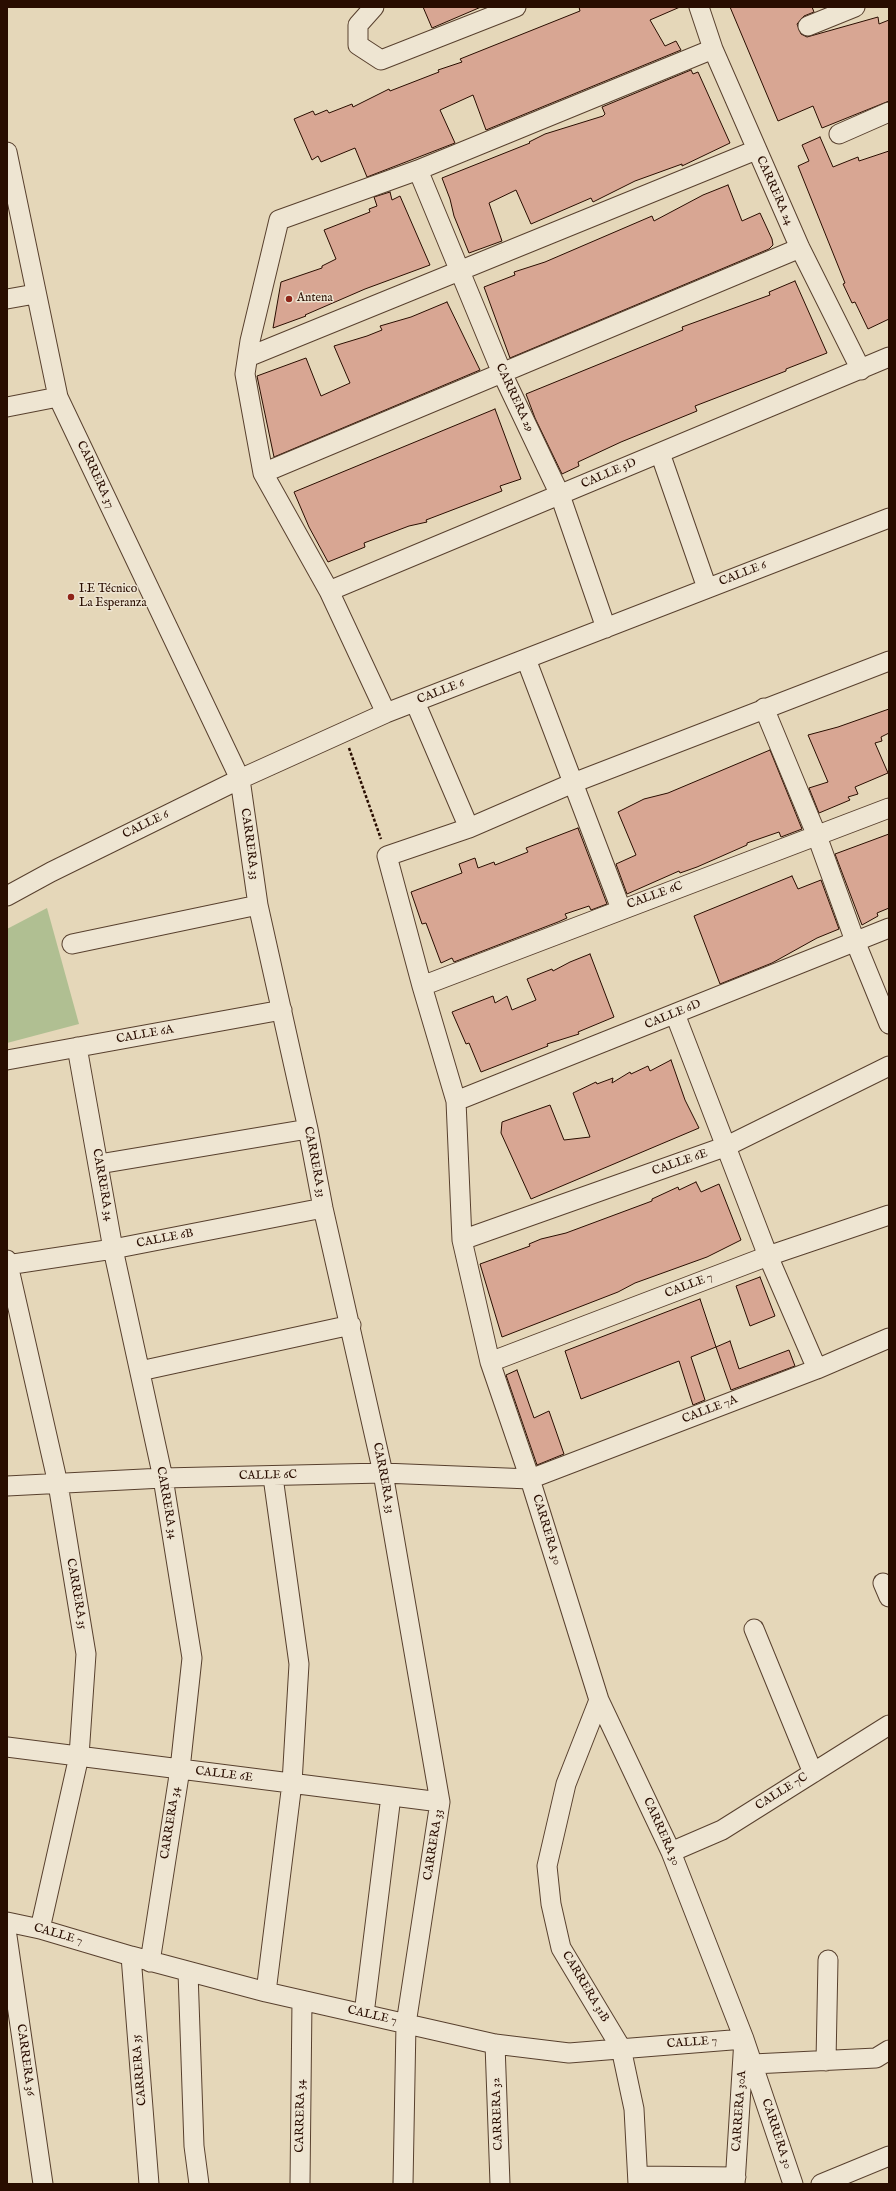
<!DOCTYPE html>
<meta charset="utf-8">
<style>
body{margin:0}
#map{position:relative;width:896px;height:2191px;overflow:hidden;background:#e5d7b9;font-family:"IM FELL English",serif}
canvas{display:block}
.frame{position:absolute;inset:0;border:8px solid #290d00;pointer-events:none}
</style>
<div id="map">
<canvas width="896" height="2191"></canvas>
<div class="frame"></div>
</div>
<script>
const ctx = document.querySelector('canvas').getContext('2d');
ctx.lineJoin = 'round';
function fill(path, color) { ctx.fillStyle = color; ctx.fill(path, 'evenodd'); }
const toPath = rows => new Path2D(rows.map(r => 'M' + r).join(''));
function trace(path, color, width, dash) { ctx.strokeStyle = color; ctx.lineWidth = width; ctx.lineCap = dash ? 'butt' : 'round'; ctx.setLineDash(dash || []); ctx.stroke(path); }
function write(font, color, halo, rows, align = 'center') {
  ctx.font = font + ' "IM FELL English",serif'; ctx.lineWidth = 3; ctx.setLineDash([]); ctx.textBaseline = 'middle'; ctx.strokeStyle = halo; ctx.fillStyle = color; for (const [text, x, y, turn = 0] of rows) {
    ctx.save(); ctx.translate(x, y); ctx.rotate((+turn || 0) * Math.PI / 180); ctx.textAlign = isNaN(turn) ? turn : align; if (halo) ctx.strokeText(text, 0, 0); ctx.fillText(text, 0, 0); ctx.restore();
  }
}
const green = toPath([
 [47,908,79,1024,7,1043,7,929]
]);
const building = toPath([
 [423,7,481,7,432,28,423,7],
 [579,7,680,7,650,20,665,46,676,41,681,50,486,130,473,95,440,110,455,143,367,177,355,148,321,162,318,156,312,160,294,119,313,111,315,115,327,110,329,113,352,104,353,107,389,89,390,91,439,72,438,70,462,62,460,59,580,11,579,7],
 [730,7,812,7,814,12,804,16,797,24,801,34,807,37,878,17,879,24,889,20,889,101,822,128,813,106,778,121,730,7],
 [691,70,693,74,698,72,730,143,682,166,682,164,635,181,593,202,591,198,531,224,516,190,489,203,502,241,469,253,454,216,450,199,442,178,530,143,529,142,545,134,603,116,605,114,602,107,691,70],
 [820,137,833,167,858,157,859,161,889,151,889,319,868,329,855,302,852,303,843,284,845,283,798,166,809,161,802,145,820,137],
 [728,185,742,221,760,213,772,239,773,245,769,249,510,358,484,287,515,275,514,272,545,262,652,216,654,221,703,195,728,185],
 [390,192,392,200,400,196,430,265,365,289,305,315,306,316,273,328,281,282,322,268,322,266,336,259,324,230,370,212,369,209,377,206,374,197,390,192],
 [795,281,827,353,786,369,786,371,695,406,697,411,621,442,578,462,579,466,562,474,535,418,526,394,683,330,682,327,770,295,769,292,795,281],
 [447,302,480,370,274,457,257,376,306,358,321,396,350,383,334,346,367,336,382,330,380,326,411,317,447,302],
 [495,409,521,479,500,486,502,491,426,520,427,522,409,526,364,543,365,547,328,562,309,527,294,492,495,409],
 [889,709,889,733,881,737,882,741,875,743,888,773,855,787,858,794,848,797,850,800,819,813,809,788,828,782,808,735,838,727,889,709],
 [770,750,802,829,781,837,779,832,747,843,747,845,697,867,680,873,679,871,627,894,616,864,636,855,618,812,644,799,668,793,770,750],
 [578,828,607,904,591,910,589,906,565,914,567,918,558,922,454,962,452,958,441,963,426,923,422,924,411,892,462,873,459,864,475,858,478,868,494,862,495,865,528,852,526,848,578,828],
 [889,834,889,908,877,913,878,916,862,925,835,854,889,834],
 [792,876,798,889,821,880,839,929,817,938,772,963,720,984,694,916,792,876],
 [590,954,614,1017,578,1032,579,1034,547,1044,548,1046,481,1072,469,1043,466,1044,452,1012,493,996,495,1003,507,996,512,1010,536,1000,527,979,552,969,553,971,570,962,590,954],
 [671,1060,685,1100,699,1128,531,1199,501,1133,502,1122,550,1105,564,1140,590,1137,573,1093,596,1082,597,1084,613,1078,612,1083,630,1072,631,1074,648,1066,650,1071,671,1060],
 [696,1182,701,1192,719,1184,741,1240,707,1257,635,1283,618,1292,502,1337,480,1264,530,1246,529,1244,541,1239,566,1233,652,1201,652,1199,678,1187,679,1190,696,1182],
 [760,1277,775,1316,750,1326,736,1286,760,1277],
 [700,1299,716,1347,691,1357,705,1400,693,1405,679,1361,581,1399,565,1351,700,1299],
 [730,1341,739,1369,789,1350,795,1366,731,1390,716,1347,730,1341],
 [517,1370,534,1418,549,1411,564,1454,537,1465,506,1375,517,1370]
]);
const path = toPath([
 [349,748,381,839]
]);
const minor = toPath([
 [374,7,358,25,358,45,381,60,516,7],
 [699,7,713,49,800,248,861,370],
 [808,26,855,7],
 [839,134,889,112],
 [7,152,58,397,240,779,258,905,308,1129,323,1208,383,1473,440,1802,406,2024,403,2184],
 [418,170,502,373,560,495,606,628],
 [7,299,35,294],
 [248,357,756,150],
 [7,407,58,397],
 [660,453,707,588],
 [263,473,800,248],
 [329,591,889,357],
 [526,659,621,909],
 [415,702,469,828],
 [764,708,817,836,855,941,889,1024],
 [386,713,329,591,263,473,245,374,250,341,279,220,418,170,713,49],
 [7,896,51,872,240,779,386,713,889,518],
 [72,944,258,905],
 [422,986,889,808],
 [675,1014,768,1256,817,1369],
 [77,1047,113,1249,163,1478,192,1658,180,1769,150,1962],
 [7,1060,282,1010],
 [456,1101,889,928],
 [99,1164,308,1129],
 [462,1240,727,1146,889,1066],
 [7,1260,58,1484,86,1654,79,1756,40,1929],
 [7,1265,113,1249,323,1208],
 [490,1362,768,1256,889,1215],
 [140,1371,351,1325],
 [7,1486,163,1478,383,1473,530,1479,817,1369,889,1338],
 [883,1583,889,1597],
 [754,1629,813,1773],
 [599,1700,566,1784,547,1866,551,1904,561,1948,621,2048,634,2109,638,2184],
 [7,1747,440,1802],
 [671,1852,722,1830,889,1725],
 [7,1922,40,1929,131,1956,266,1992,495,2044,569,2053,744,2039,735,2184],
 [7,1936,43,2184],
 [131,1956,149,2184],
 [188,1972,194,2146,199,2184],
 [266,1992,292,1783,299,1664,273,1477],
 [364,2014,391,1796],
 [495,2044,500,2184],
 [826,2061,828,1960],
 [753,2064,876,2058,889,2050],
 [638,2176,736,2177],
 [300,2184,302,2000],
 [793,2184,744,2039,671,1852,599,1700,530,1479,490,1362,462,1240,456,1101,422,986,387,856,469,828,573,783,889,661],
 [821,2184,889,2156]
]);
const markers = [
 [289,299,4,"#8f2418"],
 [71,597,4,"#8f2418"]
];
const streetNames = [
 ["CARRERA 24",774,191,66],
 ["CARRERA 29",514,398,65],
 ["CALLE 5D",609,474,-23],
 ["CARRERA 37",95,475,65],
 ["CALLE 6",743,574,-21],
 ["CALLE 6",441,692,-21],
 ["CALLE 6",146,825,-26],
 ["CARRERA 33",249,844,82],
 ["CALLE 6C",655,896,-20],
 ["CALLE 6D",673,1015,-22],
 ["CALLE 6A",145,1035,-10],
 ["CARRERA 33",314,1162,79],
 ["CALLE 6E",680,1163,-19],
 ["CARRERA 34",102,1185,80],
 ["CALLE 6B",165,1239,-11],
 ["CALLE 7",689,1286,-21],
 ["CALLE 7A",710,1410,-21],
 ["CALLE 6C",268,1476,-1],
 ["CARRERA 33",383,1478,79],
 ["CARRERA 34",166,1503,80],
 ["CARRERA 30",546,1530,73],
 ["CARRERA 35",76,1594,80],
 ["CALLE 6E",224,1775,7],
 ["CALLE 7C",782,1792,-32],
 ["CARRERA 34",171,1823,-81],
 ["CARRERA 30",661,1832,66],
 ["CARRERA 33",434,1845,-81],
 ["CALLE 7",58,1935,16],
 ["CARRERA 31B",585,1987,59],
 ["CALLE 7",372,2016,13],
 ["CALLE 7",692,2043,-4],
 ["CARRERA 36",25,2060,82],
 ["CARRERA 35",140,2070,-95],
 ["CARRERA 30A",740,2111,-86],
 ["CARRERA 32",498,2114,-92],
 ["CARRERA 34",301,2116,-89],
 ["CARRERA 30",776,2134,72]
];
const poiNames = [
 ["Antena",297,299],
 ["I.E Técnico",79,590],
 ["La Esperanza",79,604]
];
fill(green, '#b0bf92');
fill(building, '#d8a693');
trace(building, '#290d00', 1);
trace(minor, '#58402e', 21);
trace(path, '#290d00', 2.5, [3, 2]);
trace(minor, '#eee5d2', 19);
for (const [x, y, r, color] of markers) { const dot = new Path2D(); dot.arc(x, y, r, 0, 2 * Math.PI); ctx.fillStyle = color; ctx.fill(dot); trace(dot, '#eee5d2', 1.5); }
write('12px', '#290d00', '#eee5d2', streetNames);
write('12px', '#290d00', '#eee5d2', poiNames, 'left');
</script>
